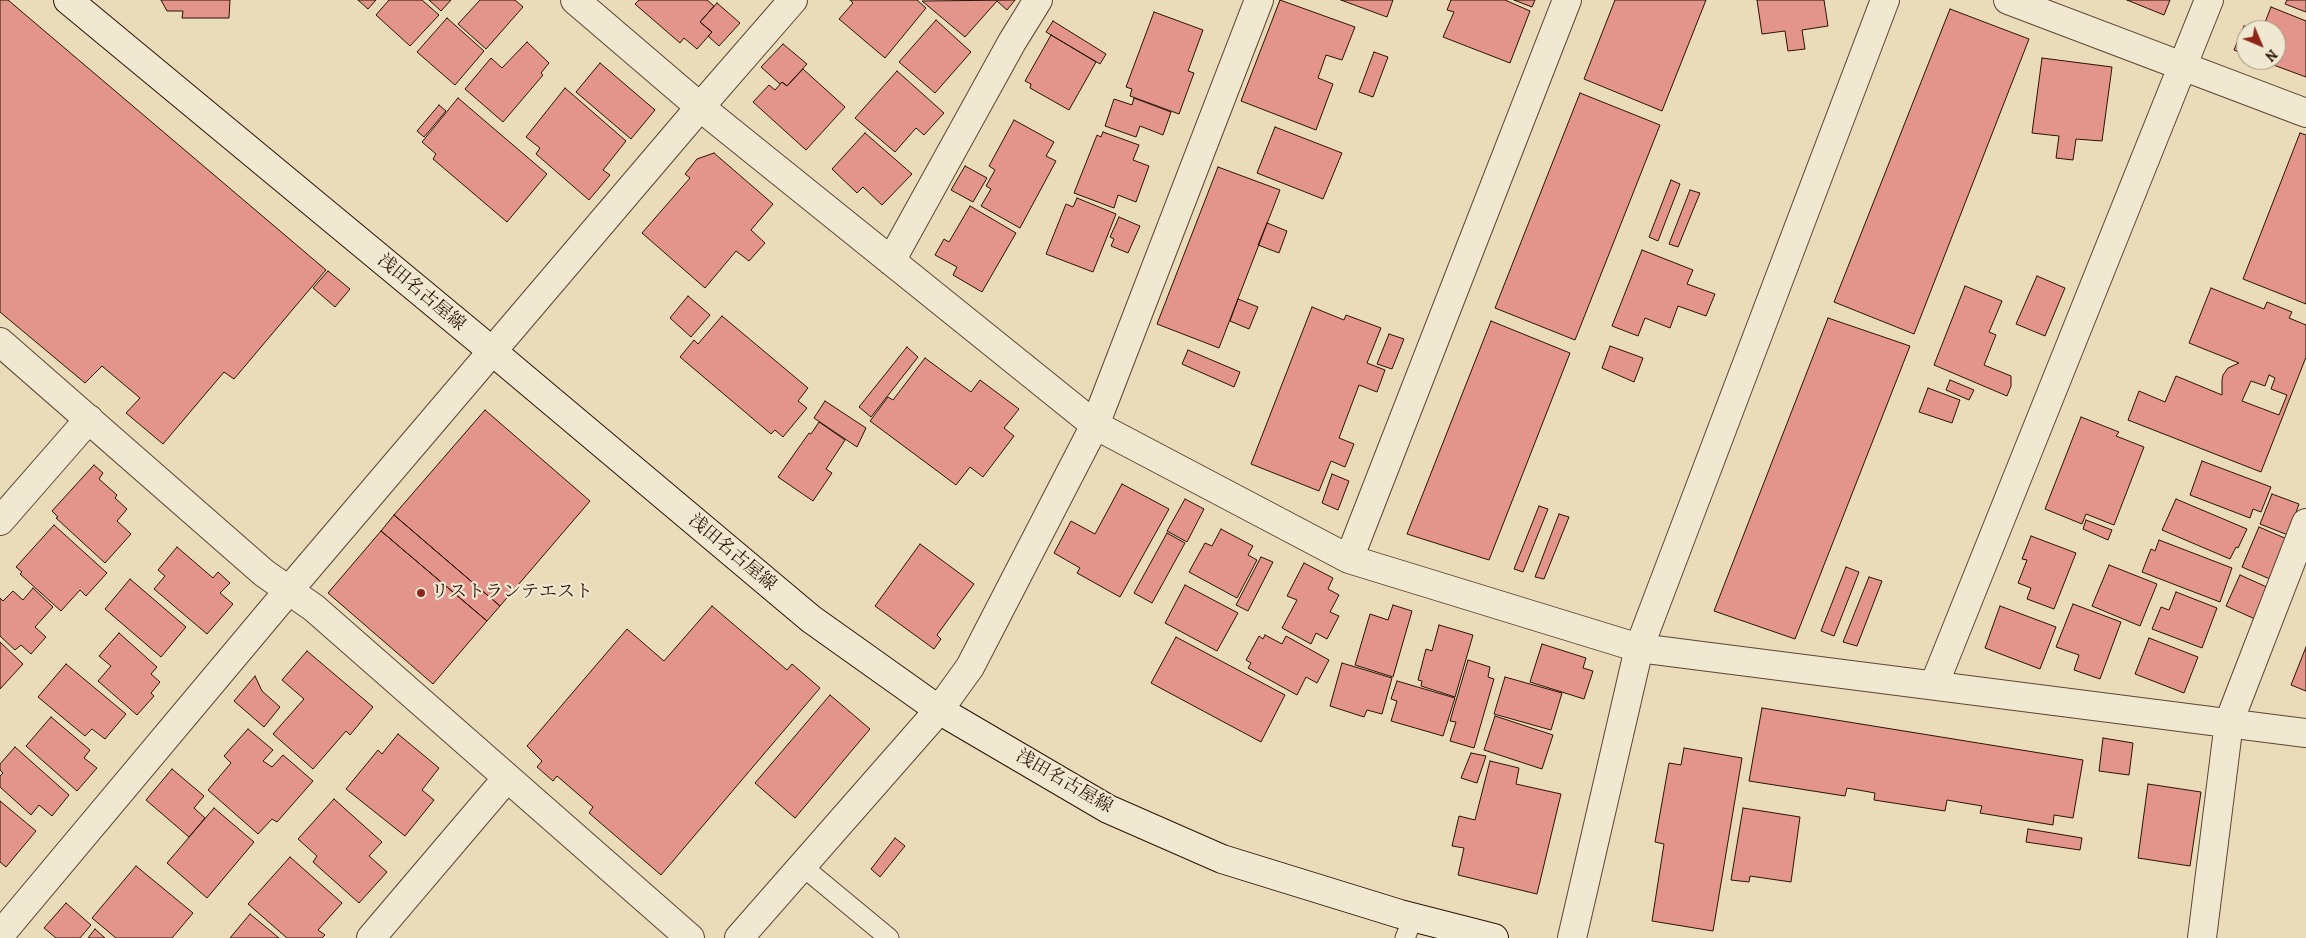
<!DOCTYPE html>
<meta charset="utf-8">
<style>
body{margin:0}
#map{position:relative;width:2306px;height:938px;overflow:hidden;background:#eadbb9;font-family:Alegreya,serif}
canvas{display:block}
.north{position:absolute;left:2236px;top:20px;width:50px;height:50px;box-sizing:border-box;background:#f1e8d2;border:1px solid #a29380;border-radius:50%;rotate:135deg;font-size:14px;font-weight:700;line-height:20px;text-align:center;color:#2b1306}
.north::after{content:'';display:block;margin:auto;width:18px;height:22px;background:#8f2418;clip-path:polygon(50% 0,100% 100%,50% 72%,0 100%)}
</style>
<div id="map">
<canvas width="2306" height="938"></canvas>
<div class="north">N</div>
</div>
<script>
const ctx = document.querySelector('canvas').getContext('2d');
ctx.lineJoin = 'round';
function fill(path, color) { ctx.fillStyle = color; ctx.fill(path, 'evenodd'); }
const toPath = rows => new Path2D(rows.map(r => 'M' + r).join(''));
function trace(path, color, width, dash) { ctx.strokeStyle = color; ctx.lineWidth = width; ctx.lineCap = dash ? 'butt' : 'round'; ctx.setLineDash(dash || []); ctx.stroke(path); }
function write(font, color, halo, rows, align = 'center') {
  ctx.font = font + ' Alegreya,"Noto Serif JP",serif'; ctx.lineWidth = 4.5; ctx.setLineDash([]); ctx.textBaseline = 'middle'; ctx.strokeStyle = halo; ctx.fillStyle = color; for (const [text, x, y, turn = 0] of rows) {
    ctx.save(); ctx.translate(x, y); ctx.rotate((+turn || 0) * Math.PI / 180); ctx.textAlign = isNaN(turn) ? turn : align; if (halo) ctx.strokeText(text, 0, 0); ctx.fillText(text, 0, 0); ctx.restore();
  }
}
const building = toPath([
 [0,0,8,0,326,270,234,379,224,372,163,444,126,413,140,398,102,366,85,383,0,312,0,0],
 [161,0,230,0,229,18,182,18,183,11,167,11,161,0],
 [358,0,376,0,368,9,358,0],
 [389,0,422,0,439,15,410,46,376,15,389,0],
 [429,0,451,0,441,11,429,0],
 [480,0,515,0,523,7,486,49,458,24,480,0],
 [639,0,707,0,714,6,700,22,712,32,697,49,684,38,680,43,635,4,639,0],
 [850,0,917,0,926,8,885,58,839,19,853,3,850,0],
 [1015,0,1007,10,997,1,965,37,922,1,1015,0],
 [1280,0,1355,27,1342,60,1326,55,1318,78,1333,84,1316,130,1241,101,1280,0],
 [1341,0,1393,0,1387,17,1341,0],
 [1451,0,1505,0,1530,11,1510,63,1443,37,1454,12,1447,10,1451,0],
 [1514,0,1535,0,1532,7,1514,0],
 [1615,0,1706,0,1662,111,1584,79,1615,0],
 [1757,0,1824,0,1828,26,1802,30,1805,49,1788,51,1785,31,1762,34,1757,0],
 [2127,0,2170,0,2164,15,2127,0],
 [2287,0,2306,0,2306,12,2285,4,2287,0],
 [717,3,740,23,719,46,708,36,712,32,700,22,717,3],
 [2271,7,2306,21,2306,77,2260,60,2276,60,2276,30,2262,30,2271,7],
 [1950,9,2029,39,1914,334,1834,302,1950,9],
 [1154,12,1203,30,1188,71,1194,73,1179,114,1130,96,1132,89,1126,87,1154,12],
 [447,18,484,51,455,85,417,52,447,18],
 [936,20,971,52,935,93,899,62,936,20],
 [1053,21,1106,54,1100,64,1046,32,1053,21],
 [2244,26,2255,30,2246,30,2246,55,2234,50,2244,26],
 [1051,35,1096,62,1069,110,1030,88,1031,84,1025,81,1051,35],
 [527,42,549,63,541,73,543,75,503,122,465,89,491,58,502,68,527,42],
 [783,44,807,64,787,86,782,82,780,84,761,67,783,44],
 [1374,52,1388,57,1373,97,1359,92,1374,52],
 [2042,58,2112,67,2102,141,2076,139,2073,160,2056,158,2059,136,2032,133,2042,58],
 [600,63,655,110,631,139,576,92,600,63],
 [803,69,845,107,806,150,753,102,769,85,775,90,782,82,787,86,803,69],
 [897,71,944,113,924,135,916,128,895,152,855,118,897,71],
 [565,88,626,141,603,170,610,175,589,200,536,154,540,148,526,137,565,88],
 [1580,93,1660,125,1575,340,1495,308,1580,93],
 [458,98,547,174,507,222,433,159,436,154,422,142,458,98],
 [1134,98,1171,112,1163,135,1140,126,1136,137,1105,126,1114,99,1132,105,1134,98],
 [439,105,446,111,424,137,417,131,439,105],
 [1014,120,1054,142,1046,156,1056,161,1020,228,981,206,991,189,986,186,995,170,989,166,1014,120],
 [1275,127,1342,153,1323,199,1257,173,1275,127],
 [1103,132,1139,145,1133,160,1149,166,1136,202,1118,195,1114,208,1074,193,1097,135,1101,137,1103,132],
 [865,133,912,174,882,205,863,187,857,193,832,169,865,133],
 [2300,133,2306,135,2306,304,2243,279,2300,133],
 [714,153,773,204,751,230,765,243,749,261,736,251,705,288,642,233,690,178,685,174,697,159,714,153],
 [965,166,987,178,973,202,951,190,965,166],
 [1218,167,1280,190,1219,348,1157,324,1218,167],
 [1671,180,1680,184,1658,241,1649,237,1671,180],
 [1690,190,1700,193,1678,247,1669,244,1690,190],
 [1077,198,1116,214,1093,272,1046,254,1066,204,1073,207,1077,198],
 [970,206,1016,233,982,292,953,275,957,267,935,255,944,239,949,242,970,206],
 [1119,217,1140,226,1128,253,1111,246,1114,239,1110,237,1119,217],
 [1267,223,1287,231,1279,253,1258,245,1267,223],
 [1642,250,1693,270,1687,284,1715,294,1706,316,1678,306,1670,328,1645,318,1638,336,1612,326,1642,250],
 [328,271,350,289,335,307,313,288,328,271],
 [2037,276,2065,288,2045,336,2016,324,2037,276],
 [1965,286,2002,301,1989,332,1996,335,1984,365,2011,376,2011,386,2007,396,1934,365,1965,286],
 [2211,288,2264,309,2267,302,2292,312,2289,318,2306,325,2306,357,2261,472,2128,420,2139,391,2165,402,2176,376,2222,395,2222,380,2223,375,2228,368,2239,363,2189,343,2211,288],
 [2269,375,2275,378,2271,389,2287,395,2279,415,2242,401,2251,381,2265,386,2269,375],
 [688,296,710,315,691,337,670,318,688,296],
 [1238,299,1258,307,1249,329,1230,321,1238,299],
 [1312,307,1344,320,1346,315,1381,328,1367,363,1385,370,1377,392,1359,385,1339,438,1354,444,1345,467,1331,461,1319,491,1251,464,1312,307],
 [722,316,808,388,798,401,807,408,783,437,775,430,771,434,680,357,694,340,698,344,722,316],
 [1828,318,1910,346,1795,639,1714,611,1828,318],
 [1491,321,1570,353,1489,560,1407,534,1491,321],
 [1389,334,1404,339,1392,369,1377,364,1389,334],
 [1610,346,1643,358,1634,382,1602,368,1610,346],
 [907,347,918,357,871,417,859,407,907,347],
 [1188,350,1240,372,1234,387,1182,364,1188,350],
 [925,358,971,392,980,380,1019,409,1004,428,1014,436,983,477,970,467,956,485,870,421,888,397,893,400,925,358],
 [1950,380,1974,390,1969,400,1946,390,1950,380],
 [1928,388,1960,400,1952,423,1919,412,1928,388],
 [825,401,866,428,857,447,814,418,825,401],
 [485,410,590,501,500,606,394,515,485,410],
 [2081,417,2119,432,2116,436,2144,447,2114,525,2086,514,2082,524,2045,509,2081,417],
 [819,422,845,440,826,469,832,473,813,501,778,477,809,433,811,434,819,422],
 [2202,461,2271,487,2261,512,2253,509,2250,518,2190,495,2202,461],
 [94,465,103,473,99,479,117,495,115,498,127,509,117,521,131,534,105,563,56,518,58,517,52,511,94,465],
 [1332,474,1349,481,1338,510,1322,503,1332,474],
 [1122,484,1169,509,1120,597,1077,573,1080,568,1054,553,1071,521,1095,534,1122,484],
 [2272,494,2299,504,2288,535,2260,524,2272,494],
 [1185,499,1204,509,1187,542,1167,531,1185,499],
 [2176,499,2247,529,2238,548,2236,547,2230,559,2162,530,2176,499],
 [1539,506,1548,509,1523,572,1514,569,1539,506],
 [1559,514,1569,517,1544,579,1535,577,1559,514],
 [394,515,500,606,487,621,381,531,394,515],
 [2086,520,2112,530,2108,540,2083,529,2086,520],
 [54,525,107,573,86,596,80,590,61,611,20,574,22,572,16,567,54,525],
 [2259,527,2287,539,2270,579,2242,567,2259,527],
 [1221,529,1253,546,1248,555,1257,560,1237,598,1189,572,1205,543,1212,546,1221,529],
 [381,531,487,621,433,684,328,593,381,531],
 [1167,533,1185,543,1152,603,1134,593,1167,533],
 [2031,536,2076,553,2054,609,2027,599,2031,588,2018,583,2027,560,2022,559,2031,536],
 [2159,540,2232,568,2220,602,2142,572,2151,549,2155,551,2159,540],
 [920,544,974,584,937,635,941,639,934,649,875,606,920,544],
 [177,547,213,578,218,572,230,583,220,593,233,604,207,634,154,589,165,576,158,570,177,547],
 [1261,557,1273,562,1248,611,1236,605,1261,557],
 [1304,563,1333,578,1328,589,1339,595,1330,612,1339,616,1327,639,1316,633,1311,644,1282,628,1297,600,1287,596,1304,563],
 [2109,565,2157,584,2140,626,2092,606,2109,565],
 [1846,567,1859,572,1834,636,1821,631,1846,567],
 [2240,575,2269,588,2255,619,2226,606,2240,575],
 [1869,577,1882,581,1857,646,1843,642,1869,577],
 [130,579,186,627,161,657,105,609,130,579],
 [1185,585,1238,613,1217,651,1165,623,1185,585],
 [33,588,53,607,35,627,46,637,31,654,21,645,15,650,0,636,0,598,3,601,13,591,23,600,33,588],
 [2176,592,2217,608,2202,648,2152,629,2161,607,2169,610,2176,592],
 [2073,604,2121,622,2100,679,2074,670,2079,655,2056,647,2073,604],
 [1393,605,1412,611,1393,677,1355,665,1370,614,1388,620,1393,605],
 [712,606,787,670,792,664,820,688,661,875,589,813,593,807,557,776,553,781,537,767,542,761,527,746,627,629,664,661,712,606],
 [2000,606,2056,627,2040,669,1985,648,2000,606],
 [1439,625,1473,635,1455,697,1421,686,1422,681,1418,680,1426,649,1432,651,1439,625],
 [119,633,157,667,151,674,160,682,151,693,154,696,137,715,98,681,111,666,99,656,119,633],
 [1265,635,1282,644,1286,636,1329,660,1317,683,1306,677,1297,695,1248,668,1251,663,1246,660,1259,636,1263,639,1265,635],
 [1176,637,1285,695,1261,742,1151,683,1176,637],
 [2149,638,2198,657,2184,693,2135,674,2149,638],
 [0,642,23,664,0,689,0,642],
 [1542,644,1586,658,1583,668,1593,671,1584,699,1530,682,1542,644],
 [2306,647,2306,691,2291,685,2306,647],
 [307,651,373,707,350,735,346,731,313,769,273,734,304,699,282,680,307,651],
 [1468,660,1490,667,1488,677,1494,679,1474,748,1450,741,1456,722,1450,721,1468,660],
 [1342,663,1392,678,1382,714,1367,710,1364,717,1330,706,1342,663],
 [66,664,126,714,105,739,92,729,85,736,38,697,66,664],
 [255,676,262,691,280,707,264,727,234,701,255,676],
 [1505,677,1562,693,1551,730,1494,714,1505,677],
 [1397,681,1455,698,1443,736,1391,721,1397,701,1391,699,1397,681],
 [830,695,870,729,795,818,755,783,830,695],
 [1762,708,2083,760,2073,818,2054,815,2053,825,1980,813,1982,806,1947,800,1945,811,1874,800,1875,793,1847,788,1845,796,1749,781,1762,708],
 [1495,716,1553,735,1542,769,1484,750,1495,716],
 [51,717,90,750,84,758,97,768,77,791,26,746,51,717],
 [248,729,273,750,263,761,272,767,283,755,313,781,277,822,272,819,258,834,208,790,231,763,224,756,248,729],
 [398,734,439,768,422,790,434,800,405,836,346,789,378,750,382,754,398,734],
 [2103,738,2133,743,2129,775,2099,771,2103,738],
 [15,747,69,795,52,816,39,805,31,815,0,787,0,776,3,773,0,770,0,764,15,747],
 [1684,748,1742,758,1713,931,1652,921,1664,844,1655,842,1669,763,1681,765,1684,748],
 [1471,753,1486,756,1477,783,1461,778,1471,753],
 [1490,761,1519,768,1516,784,1561,794,1537,894,1458,875,1464,848,1452,846,1459,816,1475,820,1490,761],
 [172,769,204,796,194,808,205,818,189,837,146,800,172,769],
 [2148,784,2201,792,2190,866,2138,858,2148,784],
 [334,799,382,842,369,856,387,872,359,903,313,862,317,856,298,839,334,799],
 [0,801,36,831,6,867,0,862,0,801],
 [214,808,254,842,207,898,167,863,214,808],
 [1743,808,1800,817,1791,882,1750,876,1749,882,1731,880,1743,808],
 [2028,829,2082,838,2080,850,2026,842,2028,829],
 [895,838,905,846,880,877,871,869,895,838],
 [290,857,342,903,318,930,325,935,322,938,287,938,248,904,290,857],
 [136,866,193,913,172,938,116,938,92,918,136,866],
 [66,903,91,925,80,938,56,938,44,928,66,903],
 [250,914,279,938,230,938,250,914],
 [95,929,105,938,88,938,95,929]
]);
const service = toPath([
 [802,866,889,938],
 [1405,938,1413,918]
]);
const minor = toPath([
 [575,0,700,107,1095,425,1349,559,1639,648,2306,733],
 [2008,0,2306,113],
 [891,261,1012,42,1038,0],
 [0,342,264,573,314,608,690,938],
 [0,521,89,419],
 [1349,559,1567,0],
 [1934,685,2209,0],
 [0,935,289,590,700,107,793,0],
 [371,938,507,778],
 [739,938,939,710,970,667,1095,425,1259,0],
 [1572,938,1639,648,1885,0],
 [2202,938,2229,722,2306,523]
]);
const secondary = toPath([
 [68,0,492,351,811,619,939,710,1108,809,1222,859,1400,914,1494,938]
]);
const markers = [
 [421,593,5,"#8f2418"]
];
const streetNames = [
 ["浅田名古屋線",421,293,40],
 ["浅田名古屋線",732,553,40],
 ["浅田名古屋線",1064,782,30]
];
const poiNames = [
 ["リストランテエスト",431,593]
];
fill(building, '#e4958b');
trace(building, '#2b1306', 1);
trace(service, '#5b4533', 21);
trace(minor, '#5b4533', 30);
trace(secondary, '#2b1306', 30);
trace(service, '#f1e8d2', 19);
trace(minor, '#f1e8d2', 28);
trace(secondary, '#f1e8d2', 28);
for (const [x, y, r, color] of markers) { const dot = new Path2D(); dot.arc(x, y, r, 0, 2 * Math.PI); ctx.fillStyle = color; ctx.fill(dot); trace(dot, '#f1e8d2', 2); }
write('18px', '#2b1306', '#f1e8d2', streetNames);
write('18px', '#2b1306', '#f1e8d2', poiNames, 'left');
</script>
